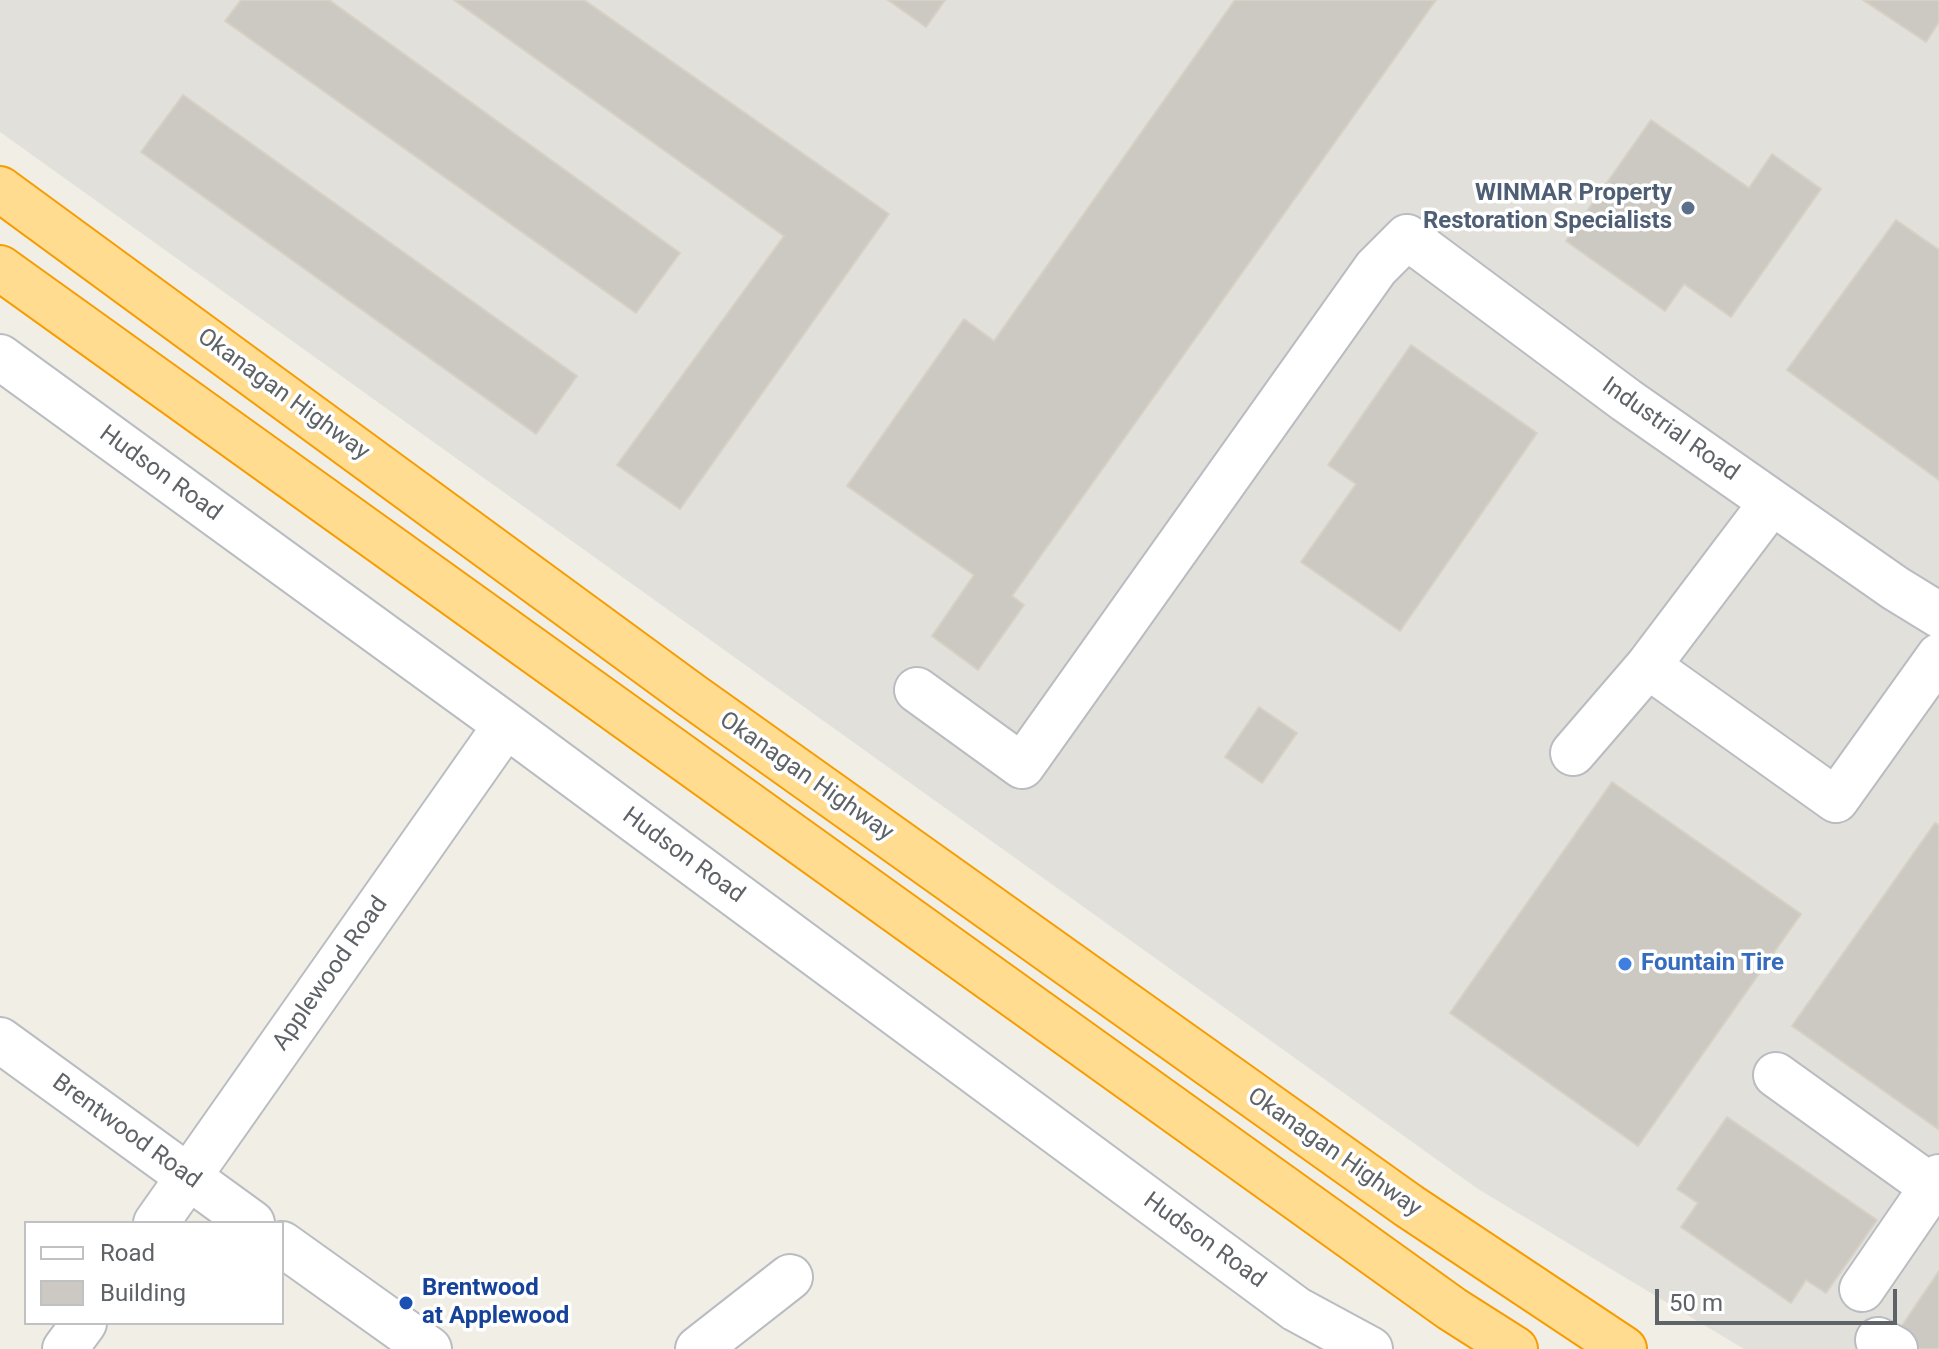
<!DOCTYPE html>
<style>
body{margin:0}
#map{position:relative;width:1939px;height:1349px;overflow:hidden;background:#f1eee6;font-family:Roboto,sans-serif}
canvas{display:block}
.legend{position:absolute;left:24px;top:1221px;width:260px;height:104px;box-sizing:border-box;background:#fff;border:2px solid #bfc1c3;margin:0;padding:10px 14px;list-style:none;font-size:24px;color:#5e6368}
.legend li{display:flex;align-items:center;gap:16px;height:40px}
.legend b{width:40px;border:2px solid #bfc1c3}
.scale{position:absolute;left:1655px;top:1289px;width:242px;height:36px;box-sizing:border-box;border:4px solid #5e6368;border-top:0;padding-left:10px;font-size:24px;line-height:28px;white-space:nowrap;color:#5e6368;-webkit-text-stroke:6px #fff;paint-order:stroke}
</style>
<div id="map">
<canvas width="1939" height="1349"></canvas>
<ul class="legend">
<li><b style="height:10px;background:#fff"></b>Road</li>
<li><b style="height:22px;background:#ccc9c3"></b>Building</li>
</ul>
<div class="scale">50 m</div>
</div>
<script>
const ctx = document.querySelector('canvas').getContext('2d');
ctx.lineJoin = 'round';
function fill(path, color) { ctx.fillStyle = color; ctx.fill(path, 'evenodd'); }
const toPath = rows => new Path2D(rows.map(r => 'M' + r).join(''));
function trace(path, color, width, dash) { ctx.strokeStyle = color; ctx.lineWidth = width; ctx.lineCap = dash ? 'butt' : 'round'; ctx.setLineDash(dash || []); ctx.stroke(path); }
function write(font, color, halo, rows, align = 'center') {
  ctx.font = font + ' Roboto,sans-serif'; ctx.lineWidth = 7; ctx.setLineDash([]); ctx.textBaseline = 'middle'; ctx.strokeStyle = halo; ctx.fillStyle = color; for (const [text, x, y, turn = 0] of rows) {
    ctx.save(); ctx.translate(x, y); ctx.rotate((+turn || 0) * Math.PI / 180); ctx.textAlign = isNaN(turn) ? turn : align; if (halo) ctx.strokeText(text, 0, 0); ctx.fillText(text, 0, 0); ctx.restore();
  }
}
const industrial = toPath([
 [0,0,1939,0,1939,1349,1744,1349,1478,1189,0,132]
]);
const building = toPath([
 [241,0,329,0,680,253,636,313,225,21,241,0],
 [454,0,584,0,889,214,680,509,617,465,784,236,454,0],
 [888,0,945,0,926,27,888,0],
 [1235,0,1436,0,1012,596,1024,605,978,670,932,636,974,575,847,486,964,319,994,341,1235,0],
 [1863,0,1939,0,1939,22,1926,42,1863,0],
 [183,95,577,376,536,434,141,152,183,95],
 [1651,120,1749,188,1772,154,1821,189,1731,317,1684,284,1665,311,1566,241,1651,120],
 [1896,220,1939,250,1939,480,1787,370,1896,220],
 [1411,345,1537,433,1400,631,1301,562,1356,484,1328,465,1411,345],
 [1259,707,1297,733,1262,783,1225,757,1259,707],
 [1612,782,1801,914,1638,1146,1450,1013,1612,782],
 [1935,823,1939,825,1938,1129,1792,1026,1935,823],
 [1727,1117,1877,1220,1826,1293,1806,1280,1791,1303,1681,1227,1698,1203,1677,1189,1727,1117],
 [1939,1271,1939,1349,1920,1349,1897,1333,1939,1271]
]);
const minor = toPath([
 [0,357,506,725,1296,1309,1370,1349],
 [1772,502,1648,666,1836,800,1939,656],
 [917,690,1022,766,1376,268,1407,237,1626,400,1895,588,1939,615],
 [1573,753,1648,666],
 [0,1040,252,1223],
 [1776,1075,1932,1187],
 [156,1223,506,725],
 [282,1244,429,1349],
 [1862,1289,1939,1177],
 [1878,1340,1895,1349],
 [65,1349,84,1323],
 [698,1349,790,1277]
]);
const highway = toPath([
 [0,189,691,695,1409,1206,1624,1349],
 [0,268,1452,1309,1515,1349]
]);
const markers = [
 [1688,208,8,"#5c6f8a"],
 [1625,964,8,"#3f7fe0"],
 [406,1303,8,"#1a4fb4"]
];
const serviceNames = [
 ["WINMAR Property",1672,194],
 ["Restoration Specialists",1672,222]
];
const streetNames = [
 ["Okanagan Highway",283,395,36],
 ["Industrial Road",1670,430,35],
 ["Hudson Road",160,474,36],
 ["Okanagan Highway",806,777,35],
 ["Hudson Road",683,856,36],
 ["Applewood Road",331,974,-55],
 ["Brentwood Road",126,1132,36],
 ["Okanagan Highway",1334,1153,35],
 ["Hudson Road",1204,1241,36]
];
const shopNames = [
 ["Fountain Tire",1641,964]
];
const transitNames = [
 ["Brentwood",422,1289],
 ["at Applewood",422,1317]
];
fill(industrial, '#e2e0db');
fill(building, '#ccc9c3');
trace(building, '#d7d0c4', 2);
trace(minor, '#b9bcc1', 48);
trace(highway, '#f79c00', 48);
trace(minor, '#fff', 44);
trace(highway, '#ffdc8f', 44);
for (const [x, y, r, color] of markers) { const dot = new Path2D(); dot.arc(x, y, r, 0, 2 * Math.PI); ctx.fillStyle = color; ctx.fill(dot); trace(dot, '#fff', 3); }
write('bold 24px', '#4e5e75', '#fff', serviceNames, 'right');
write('24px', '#5e6368', '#fff', streetNames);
write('bold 24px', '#366cbe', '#fff', shopNames, 'left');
write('bold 24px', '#164399', '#fff', transitNames, 'left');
</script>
